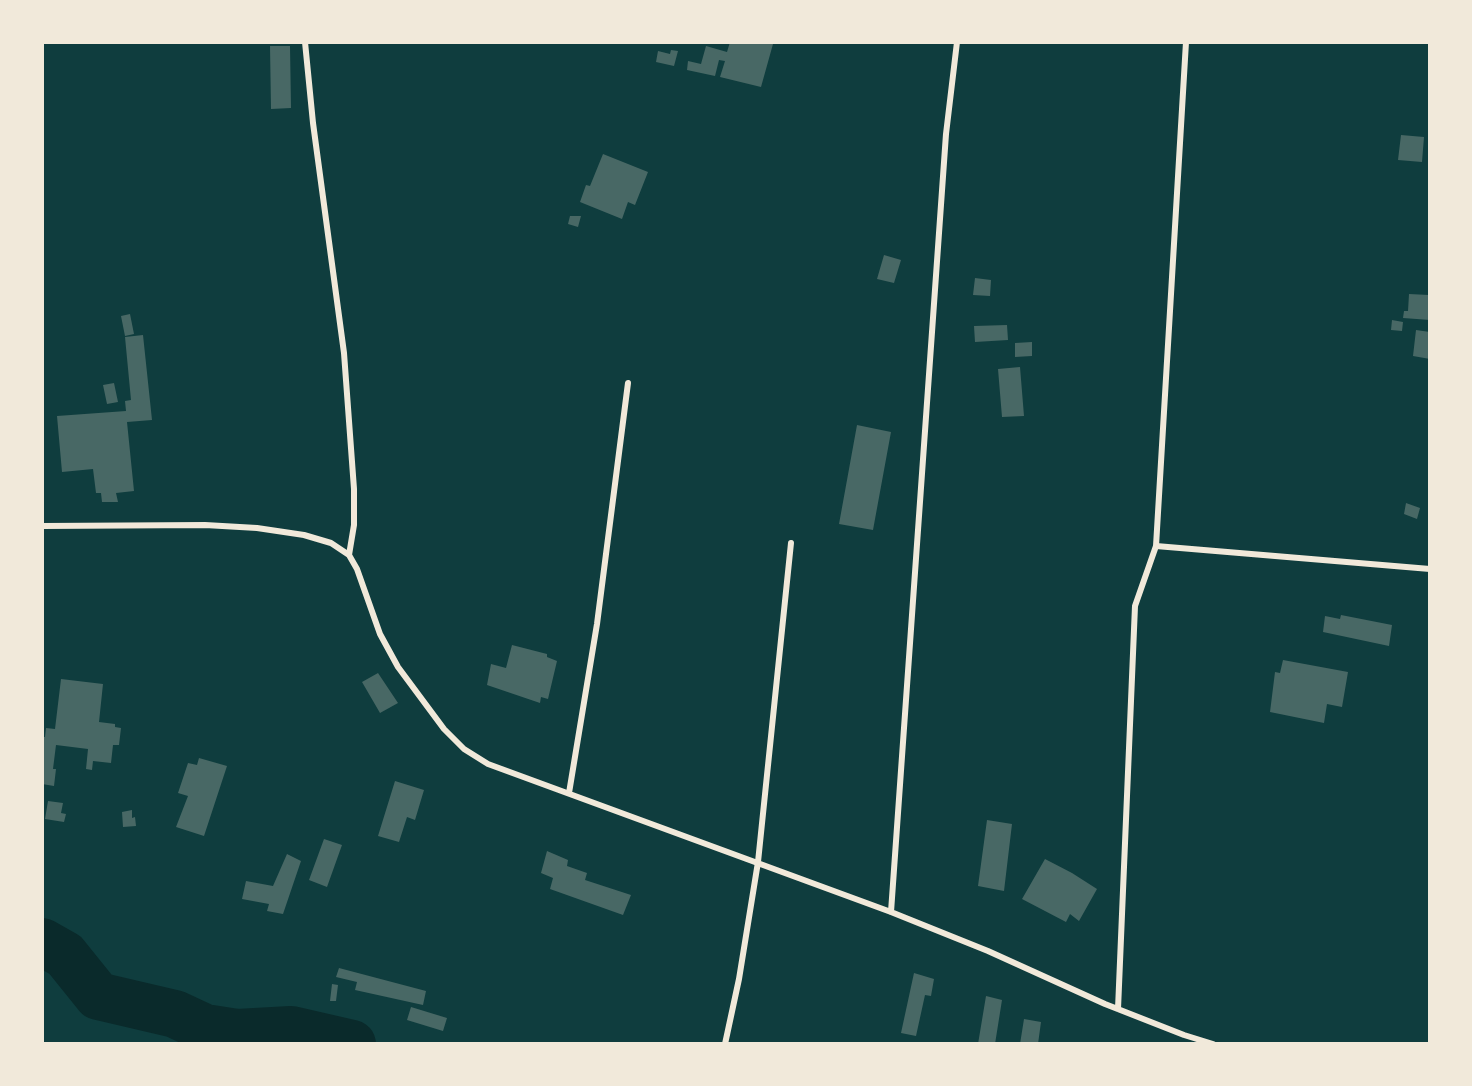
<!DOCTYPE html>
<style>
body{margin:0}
#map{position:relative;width:1472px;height:1086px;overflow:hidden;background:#0f3d3e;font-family:"PT Sans",sans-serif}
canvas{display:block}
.frame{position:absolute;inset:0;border:44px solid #f1e9da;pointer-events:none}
</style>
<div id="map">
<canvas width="1472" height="1086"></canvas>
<div class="frame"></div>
</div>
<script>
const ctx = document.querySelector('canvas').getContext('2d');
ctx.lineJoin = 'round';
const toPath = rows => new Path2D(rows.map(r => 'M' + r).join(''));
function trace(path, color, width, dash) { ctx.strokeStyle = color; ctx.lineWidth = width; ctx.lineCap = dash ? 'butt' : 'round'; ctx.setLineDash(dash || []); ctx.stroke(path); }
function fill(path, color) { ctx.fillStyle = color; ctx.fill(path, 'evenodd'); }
const river = toPath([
 [42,942,65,955,98,996,175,1014,205,1028,237,1033,291,1030,352,1044]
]);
const building = toPath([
 [730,42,766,42,773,44,761,87,720,77,725,61,719,60,715,76,687,70,688,61,701,64,706,46,727,52],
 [270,46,290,46,291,108,271,109],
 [671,50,678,51,674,66,656,62,658,51,670,54],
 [1401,135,1424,137,1422,162,1398,160],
 [603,154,648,172,635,205,628,202,622,219,580,202,586,185,590,186],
 [570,216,581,216,578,227,568,224],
 [884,255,901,260,894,283,877,279],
 [975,278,991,280,990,296,973,295],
 [1409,294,1429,295,1428,309,1430,309,1430,320,1403,318,1404,311,1408,311],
 [130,314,134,334,125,336,121,316],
 [1392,320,1403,322,1402,331,1391,330],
 [1007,325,1008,340,975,342,974,326],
 [1416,330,1430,332,1430,359,1413,356],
 [143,335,152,420,127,422,134,491,116,493,118,502,102,502,101,493,96,493,93,469,62,472,57,416,126,411,125,401,131,400,125,337],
 [1032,342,1032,356,1015,357,1015,343],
 [1020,367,1024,416,1002,417,998,369],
 [114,383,118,402,107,404,103,385],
 [857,425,891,432,873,530,839,524],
 [1406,503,1420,508,1417,519,1404,514],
 [1341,615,1392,625,1389,646,1323,632,1325,616,1340,619],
 [512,645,547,654,547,657,557,661,548,699,541,697,540,703,487,685,491,664,506,668],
 [1283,660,1348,672,1342,707,1327,704,1324,723,1270,712,1275,672,1280,673],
 [378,673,398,703,380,713,362,682],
 [61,679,103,684,99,722,115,724,115,727,121,728,119,745,113,745,111,763,93,761,92,770,86,769,88,749,56,745,53,769,56,769,54,786,42,784,42,737,45,737,46,728,55,729],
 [199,758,227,766,204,836,176,827,188,796,178,793,188,763,197,765],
 [395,781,424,790,415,820,407,817,399,842,378,836],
 [48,801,63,803,61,813,66,814,64,822,45,819],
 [132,810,132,818,135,817,136,826,123,827,122,812],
 [987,820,1012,824,1004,891,978,886],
 [324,839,342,845,327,887,309,880],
 [547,851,568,860,567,866,587,873,585,880,631,895,623,915,550,889,553,878,541,873],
 [287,854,301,861,283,914,267,911,269,904,242,899,246,881,273,886],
 [1045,859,1072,873,1097,889,1079,921,1070,914,1066,922,1022,899],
 [339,968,426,991,423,1005,355,990,357,982,336,977],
 [914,973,934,979,931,996,925,995,916,1036,901,1033],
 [332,984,338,985,336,1001,330,1001],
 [986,996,1002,1000,995,1044,978,1044],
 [411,1007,447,1018,443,1031,407,1020],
 [1024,1019,1041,1022,1038,1044,1020,1044]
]);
const minor = toPath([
 [305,42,313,123,344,353,354,489,354,525,349,555],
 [42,526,205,525,257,528,304,535,331,543,349,555,357,569,380,634,398,667,444,729,464,749,488,764,891,912,988,951,1105,1004,1184,1035,1213,1044],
 [1156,546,1186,42],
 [569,793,597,624,628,383],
 [891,912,946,134,957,42],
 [1118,1009,1135,606,1156,546,1430,569],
 [725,1044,739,979,758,862,791,543]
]);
trace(river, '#0a2a2b', 48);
fill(building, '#486865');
trace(minor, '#f1e9da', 6);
</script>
